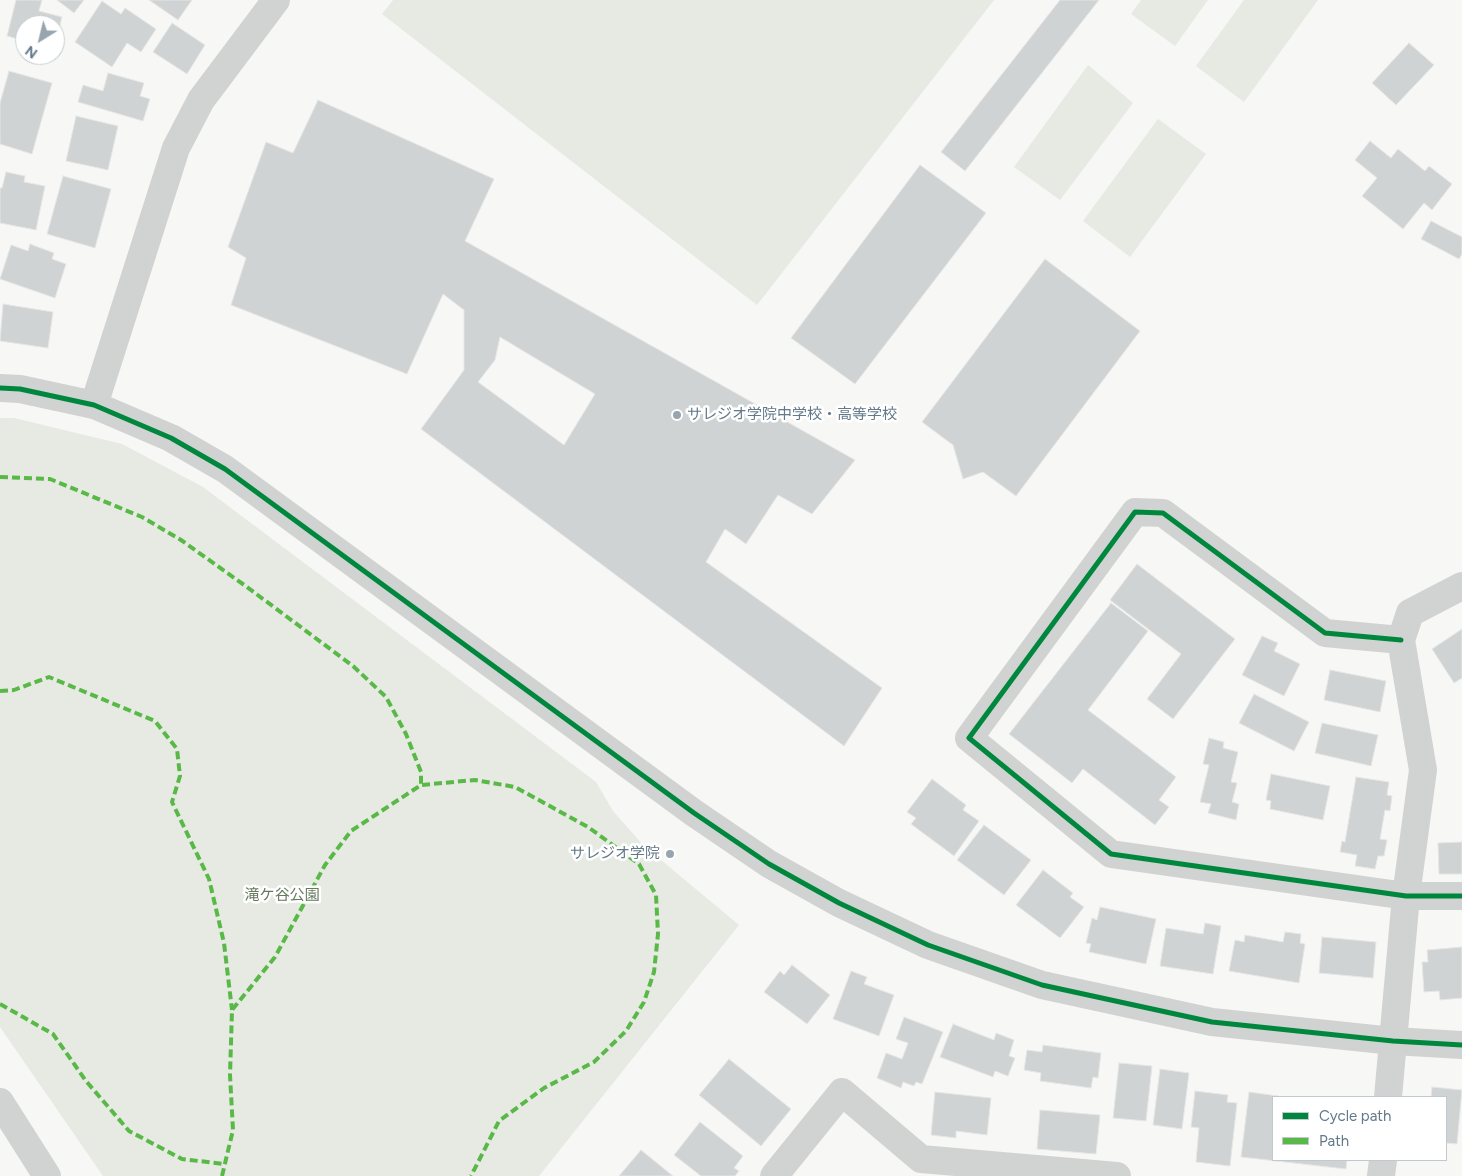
<!DOCTYPE html>
<meta charset="utf-8">
<style>
body{margin:0}
#map{position:relative;width:1462px;height:1176px;overflow:hidden;background:#f7f7f5;font-family:Figtree,sans-serif}
canvas{display:block}
.legend{position:absolute;left:1272px;top:1096px;width:175px;height:65px;box-sizing:border-box;background:#fff;border:1px solid #c1c9d0;margin:0;padding:6px 9px;list-style:none;font-size:15px;color:#637989}
.legend li{display:flex;align-items:center;gap:10px;height:25px}
.legend b{width:25px;border:1px solid #c1c9d0}
.north{position:absolute;left:15px;top:15px;width:50px;height:50px;box-sizing:border-box;background:#fff;border:1px solid #c1c9d0;border-radius:50%;rotate:216deg;font-size:14px;font-weight:700;line-height:20px;text-align:center;color:#637989}
.north::after{content:'';display:block;margin:auto;width:18px;height:22px;background:#97a5af;clip-path:polygon(50% 0,100% 100%,50% 72%,0 100%)}
</style>
<div id="map">
<canvas width="1462" height="1176"></canvas>
<ul class="legend">
<li><b style="height:6px;background:#00873e"></b>Cycle path</li>
<li><b style="height:6px;background:#58b947"></b>Path</li>
</ul>
<div class="north">N</div>
</div>
<script>
const ctx = document.querySelector('canvas').getContext('2d');
ctx.lineJoin = 'round';
function fill(path, color) { ctx.fillStyle = color; ctx.fill(path, 'evenodd'); }
const toPath = rows => new Path2D(rows.map(r => 'M' + r).join(''));
function trace(path, color, width, dash) { ctx.strokeStyle = color; ctx.lineWidth = width; ctx.lineCap = dash ? 'butt' : 'round'; ctx.setLineDash(dash || []); ctx.stroke(path); }
function write(font, color, halo, rows, align = 'center') {
  ctx.font = font + ' Figtree,"Noto Sans JP",sans-serif'; ctx.lineWidth = 5; ctx.setLineDash([]); ctx.textBaseline = 'middle'; ctx.strokeStyle = halo; ctx.fillStyle = color; for (const [text, x, y, turn = 0] of rows) {
    ctx.save(); ctx.translate(x, y); ctx.rotate((+turn || 0) * Math.PI / 180); ctx.textAlign = isNaN(turn) ? turn : align; if (halo) ctx.strokeText(text, 0, 0); ctx.fillText(text, 0, 0); ctx.restore();
  }
}
const green = toPath([
 [393,0,994,0,757,305,382,14],
 [1141,0,1208,0,1175,46,1131,14],
 [1244,0,1318,0,1244,102,1196,66],
 [1088,65,1133,103,1060,200,1014,167],
 [1158,119,1206,154,1130,257,1083,221],
 [0,418,14,418,122,444,203,487,596,782,613,811,643,845,739,925,539,1176,103,1176,0,1027]
]);
const building = toPath([
 [16,0,42,0,39,11,62,17,55,45,55,25,25,25,25,41,7,36,16,0],
 [57,0,84,0,74,13,57,0],
 [149,0,192,0,178,20,149,0],
 [1060,0,1099,0,965,171,941,152,1060,0],
 [102,1,121,14,125,8,156,29,141,52,127,43,112,67,75,42,102,1],
 [172,23,205,45,187,74,153,52,172,23],
 [1409,43,1434,65,1396,105,1372,83,1409,43],
 [9,71,52,83,32,154,0,144,0,103,9,71],
 [108,73,144,83,140,96,150,99,143,121,78,102,83,85,103,91,108,73],
 [318,100,494,179,465,241,855,460,812,514,778,495,746,544,725,529,706,562,882,688,844,746,421,429,464,370,464,310,443,294,407,374,231,305,246,258,228,247,266,142,293,153,318,100],
 [500,337,595,394,564,445,478,382,495,360,500,337],
 [76,116,118,126,108,170,66,161,76,116],
 [1370,141,1391,158,1398,149,1425,171,1429,166,1452,184,1432,210,1424,203,1403,229,1362,196,1377,178,1355,160,1370,141],
 [920,165,986,213,855,384,791,338,920,165],
 [6,172,25,176,24,182,45,186,36,230,0,223,0,188,2,188,6,172],
 [63,176,111,189,95,248,47,234,63,176],
 [1431,221,1462,237,1462,254,1459,259,1421,239,1431,221],
 [30,244,54,253,52,259,66,264,55,298,0,279,11,245,28,251,30,244],
 [1045,259,1140,331,1016,496,983,472,963,479,953,445,922,422,1045,259],
 [3,304,53,312,48,348,0,341,3,304],
 [1137,564,1235,639,1173,719,1147,699,1181,654,1110,600,1137,564],
 [1111,603,1148,631,1088,710,1176,777,1159,800,1169,807,1155,825,1083,769,1072,783,1009,734,1111,603],
 [1462,629,1462,678,1454,683,1432,649,1462,629],
 [1262,636,1278,643,1274,651,1300,664,1284,696,1242,675,1262,636],
 [1330,670,1386,681,1380,712,1324,700,1330,670],
 [1254,694,1309,722,1294,751,1239,723,1254,694],
 [1322,723,1378,735,1371,766,1315,753,1322,723],
 [1209,738,1224,742,1223,748,1238,752,1231,782,1237,783,1232,802,1239,804,1236,820,1208,813,1211,804,1200,802,1209,765,1203,764,1209,738],
 [1271,774,1330,786,1323,820,1270,809,1271,801,1266,800,1271,774],
 [1356,777,1389,782,1387,795,1392,796,1390,811,1385,810,1380,839,1387,840,1384,856,1378,856,1375,869,1355,866,1357,855,1340,852,1342,841,1345,842,1356,777],
 [932,779,966,805,963,810,979,821,954,856,911,824,916,818,907,812,932,779],
 [984,825,1031,860,1004,895,957,860,984,825],
 [1462,842,1462,874,1439,874,1438,843,1462,842],
 [1043,870,1073,893,1070,897,1084,907,1060,938,1016,905,1043,870],
 [1100,907,1156,919,1146,964,1089,952,1091,944,1086,943,1092,918,1097,920,1100,907],
 [1205,923,1221,926,1213,974,1160,966,1166,928,1203,934,1205,923],
 [1285,932,1301,934,1300,943,1305,944,1299,983,1229,971,1235,940,1244,942,1245,935,1283,942,1285,932],
 [1322,937,1376,942,1373,978,1319,973,1322,937],
 [1462,947,1462,998,1440,1000,1439,991,1424,992,1422,962,1428,962,1427,950,1462,947],
 [792,965,830,995,807,1024,764,992,780,971,784,975,792,965],
 [851,971,867,977,864,984,894,995,879,1036,833,1019,851,971],
 [904,1017,943,1032,922,1084,916,1082,914,1086,903,1082,901,1088,877,1078,886,1053,902,1059,908,1043,896,1039,904,1017],
 [953,1024,994,1040,996,1033,1014,1040,1009,1056,1015,1058,1008,1076,995,1071,993,1077,940,1057,953,1024],
 [1043,1045,1101,1053,1098,1078,1093,1077,1091,1088,1040,1081,1041,1073,1024,1070,1027,1050,1042,1052,1043,1045],
 [729,1059,791,1109,761,1146,699,1095,729,1059],
 [1119,1063,1152,1066,1146,1121,1113,1118,1119,1063],
 [1160,1069,1189,1073,1182,1129,1153,1125,1160,1069],
 [1432,1087,1462,1090,1457,1144,1446,1143,1446,1097,1431,1097,1432,1087],
 [1195,1091,1228,1095,1227,1102,1237,1103,1230,1166,1196,1162,1199,1128,1191,1127,1195,1091],
 [935,1092,991,1098,987,1135,956,1131,956,1138,931,1135,935,1092],
 [1249,1092,1278,1096,1273,1097,1273,1160,1347,1160,1346,1169,1241,1157,1249,1092],
 [1040,1110,1100,1115,1096,1154,1037,1149,1040,1110],
 [700,1122,743,1156,734,1168,739,1171,735,1176,701,1176,674,1155,700,1122],
 [641,1150,673,1176,619,1176,641,1150]
]);
const minor = toPath([
 [94,405,176,148,201,100,276,0],
 [1401,640,1325,633,1163,513,1135,512,969,738,1111,854,1406,896,1462,896],
 [1388,1097,1406,896,1423,770,1401,640,1410,613,1462,586],
 [0,1102,47,1176],
 [774,1176,842,1092,921,1159,1117,1176],
 [1381,1176,1383,1160]
]);
const tertiary = toPath([
 [0,388,20,389,94,405,171,438,225,469,694,813,769,864,839,903,928,945,1042,985,1212,1022,1393,1041,1462,1045]
]);
const quiet = toPath([
 [0,477,50,479,142,517,181,540,247,587,353,666,386,697,406,734,421,772,421,785],
 [0,691,14,690,49,677,155,721,177,749,180,776,172,802,209,879,224,943,232,1010],
 [0,1004,53,1034,86,1081,129,1131,182,1159,224,1164],
 [222,1176,233,1130,230,1075,232,1010,275,957,325,865,351,831,421,785,475,780,515,787,588,827,639,864,656,895,658,934,654,972,644,1002,626,1031,594,1062,544,1088,499,1121,471,1176]
]);
const cycleway = toPath([
 [0,388,20,389,94,405,171,438,225,469,694,813,769,864,839,903,928,945,1042,985,1212,1022,1393,1041,1462,1045],
 [1401,640,1325,633,1163,513,1135,512,969,738,1111,854,1406,896,1462,896]
]);
const markers = [
 [677,415,5,"#97a5af"],
 [670,854,5,"#97a5af"]
];
const poiNames = [
 ["サレジオ学院中学校・高等学校",687,415],
 ["サレジオ学院",660,854,"right"]
];
const parkNames = [
 ["滝ケ谷公園",282,896]
];
fill(green, '#e6eae3');
fill(building, '#d0d3d3');
trace(building, '#e6e6e5', 1);
trace(minor, '#d1d2d2', 28);
trace(tertiary, '#d1d2d2', 28);
trace(quiet, '#58b947', 4, [8, 4]);
trace(cycleway, '#00873e', 5);
for (const [x, y, r, color] of markers) { const dot = new Path2D(); dot.arc(x, y, r, 0, 2 * Math.PI); ctx.fillStyle = color; ctx.fill(dot); trace(dot, '#fff', 2); }
write('15px', '#637989', '#fff', poiNames, 'left');
write('15px', '#667a5f', '#fff', parkNames);
</script>
